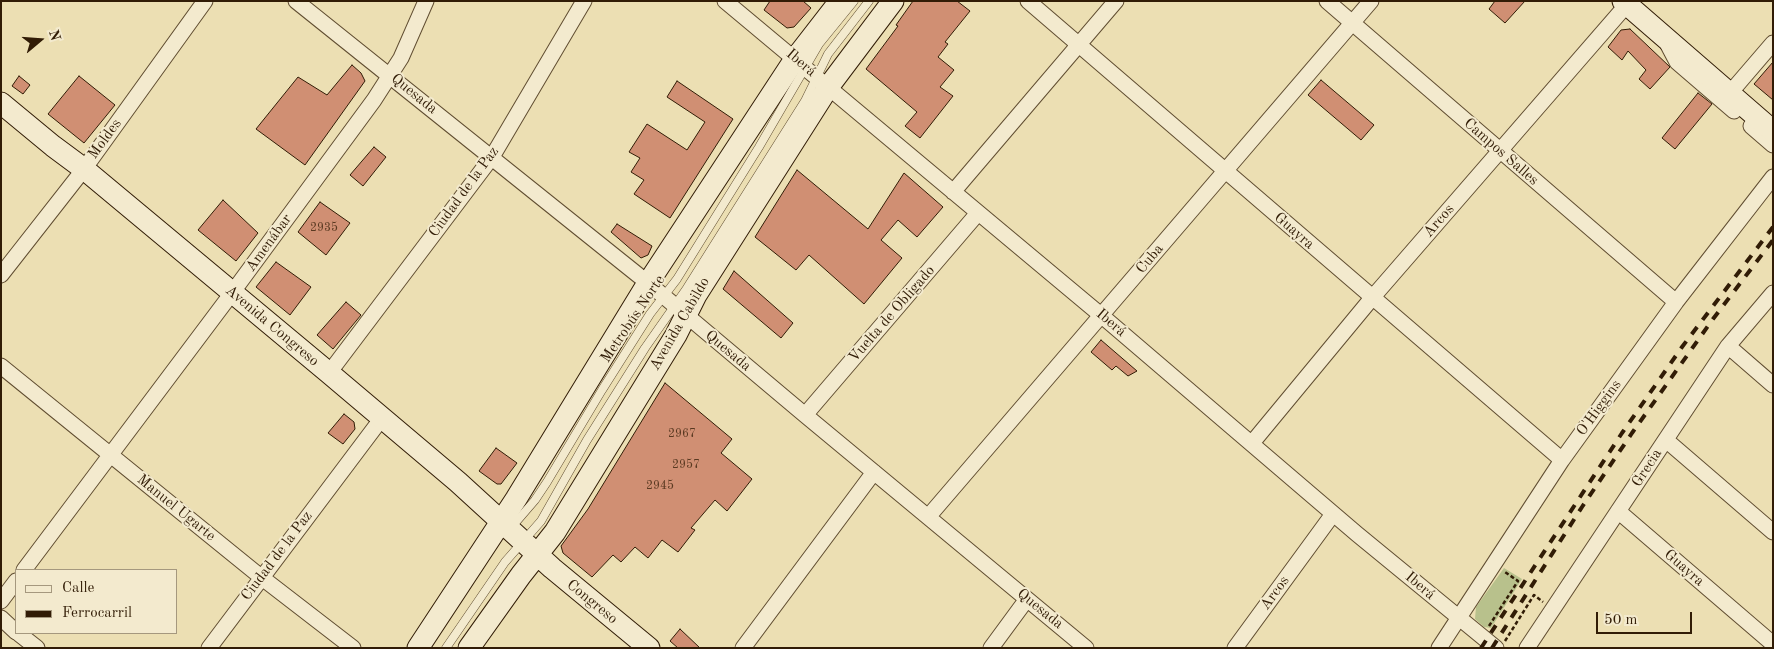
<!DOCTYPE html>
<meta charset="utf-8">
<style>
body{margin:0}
#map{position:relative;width:1774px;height:649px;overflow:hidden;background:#ecdfb3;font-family:"Old Standard TT",serif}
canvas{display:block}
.frame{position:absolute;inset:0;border:2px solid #311c06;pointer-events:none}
.legend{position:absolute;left:15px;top:569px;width:162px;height:65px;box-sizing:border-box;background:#f3eace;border:1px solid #a5987e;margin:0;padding:6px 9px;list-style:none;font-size:15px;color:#311c06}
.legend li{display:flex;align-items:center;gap:10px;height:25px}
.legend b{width:25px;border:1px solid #a5987e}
.north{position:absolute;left:15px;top:15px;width:50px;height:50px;-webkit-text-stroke:4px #f3eace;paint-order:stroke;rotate:72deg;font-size:14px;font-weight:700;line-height:20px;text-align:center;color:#311c06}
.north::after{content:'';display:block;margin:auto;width:18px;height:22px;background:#311c06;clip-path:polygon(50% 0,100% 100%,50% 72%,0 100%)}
.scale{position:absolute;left:1596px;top:612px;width:96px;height:22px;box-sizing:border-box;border:2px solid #311c06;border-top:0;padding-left:6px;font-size:15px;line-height:18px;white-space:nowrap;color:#311c06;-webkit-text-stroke:4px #f3eace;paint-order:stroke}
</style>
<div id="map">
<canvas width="1774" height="649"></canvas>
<div class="frame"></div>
<ul class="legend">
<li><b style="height:6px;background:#f3eace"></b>Calle</li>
<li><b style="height:6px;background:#311c06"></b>Ferrocarril</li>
</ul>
<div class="north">N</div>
<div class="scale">50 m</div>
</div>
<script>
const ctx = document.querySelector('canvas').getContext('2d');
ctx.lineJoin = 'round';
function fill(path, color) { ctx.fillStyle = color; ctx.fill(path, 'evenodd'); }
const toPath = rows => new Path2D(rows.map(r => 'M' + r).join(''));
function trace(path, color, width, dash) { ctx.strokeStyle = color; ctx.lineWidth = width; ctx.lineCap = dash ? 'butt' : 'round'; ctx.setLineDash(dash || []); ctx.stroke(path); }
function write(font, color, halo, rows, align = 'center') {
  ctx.font = font + ' "Old Standard TT",serif'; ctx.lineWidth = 4; ctx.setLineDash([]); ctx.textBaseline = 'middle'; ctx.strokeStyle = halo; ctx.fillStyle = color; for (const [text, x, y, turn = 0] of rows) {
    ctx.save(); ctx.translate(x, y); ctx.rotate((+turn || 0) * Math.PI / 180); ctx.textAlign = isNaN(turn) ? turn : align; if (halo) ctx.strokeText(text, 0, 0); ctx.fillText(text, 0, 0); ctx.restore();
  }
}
const green = toPath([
 [1504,568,1522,579,1491,628,1484,627,1475,619,1476,607]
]);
const building = toPath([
 [770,1,803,1,811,8,794,27,787,28,764,10,770,1],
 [913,1,957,1,970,11,945,42,948,44,938,57,954,70,940,87,953,96,920,138,905,126,917,112,866,69,898,26,896,25,913,1],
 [1495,1,1525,1,1505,23,1489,9,1495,1],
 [1630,29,1670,67,1650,89,1639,79,1646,70,1628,51,1622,60,1608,47,1621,30,1630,29],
 [1773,62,1773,100,1754,84,1773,62],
 [352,65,361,73,365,81,305,165,256,129,298,77,327,95,352,65],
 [19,76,30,85,23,94,12,86,19,76],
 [79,76,115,105,84,143,48,114,79,76],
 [1321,80,1374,125,1361,140,1308,95,1321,80],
 [677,81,733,119,670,218,634,194,644,180,631,172,640,158,629,152,647,124,687,150,705,122,667,97,677,81],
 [1698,93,1712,104,1675,149,1662,138,1698,93],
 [374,147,386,157,363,186,350,175,374,147],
 [797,170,868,229,904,173,943,207,917,237,898,220,881,240,902,258,864,304,809,255,796,270,755,237,797,170],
 [223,200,258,233,236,261,198,230,223,200],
 [320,202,350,223,326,255,298,232,320,202],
 [617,224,652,246,648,255,641,258,611,232,617,224],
 [276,262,311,287,290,315,256,287,276,262],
 [734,271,793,323,781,338,723,289,734,271],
 [346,302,361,315,333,349,317,335,346,302],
 [1101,340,1137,371,1128,376,1116,366,1112,370,1091,352,1101,340],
 [665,383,732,439,721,453,752,479,727,511,715,500,691,528,695,530,678,552,662,540,648,558,635,547,621,562,613,555,592,577,563,553,561,546,588,509,665,383],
 [344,414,354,422,355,429,343,444,328,433,344,414],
 [496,448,517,463,501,484,497,484,479,471,496,448],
 [680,629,700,648,678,648,670,641,680,629]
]);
const path = toPath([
 [1489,626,1518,581,1505,572],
 [1505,641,1534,595,1543,602]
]);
const lane = toPath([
 [510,529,535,500,547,482,602,390,650,314,677,279,759,147,819,44,854,1],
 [446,648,505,562,541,521,587,440,645,348,687,288,805,101,828,54,869,1]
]);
const street = toPath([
 [296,1,648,283,805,415,1086,648],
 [725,1,1102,316,1357,534,1496,648],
 [1028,1,1562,460],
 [1327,1,1676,302],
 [1668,45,1677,62,1734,111],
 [1736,86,1773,43],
 [1751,126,1773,145],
 [953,192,1116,1],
 [1,275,84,169,205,1],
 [1728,346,1773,385],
 [1,366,261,577,353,648],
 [329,373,492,157,584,1],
 [805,415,978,213],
 [1666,440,1773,532],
 [1252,443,1372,298,1630,1],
 [1618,511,1773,644],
 [928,517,1371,1],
 [24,570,232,293,374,100,401,58,426,1],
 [1,601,16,581],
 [1,618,16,632],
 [18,633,37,648],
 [209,648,382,418],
 [743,648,874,472],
 [991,648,1027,599],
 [1235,648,1333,514],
 [1439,648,1562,460,1676,302,1773,177],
 [1527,648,1728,346,1773,293]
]);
const secondary = toPath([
 [1623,1,1773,131],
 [1,103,53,146,84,169,329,373,458,482,552,568,649,648],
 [418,648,516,499,648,283,795,59,840,1],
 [469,648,521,575,555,532,676,335,696,295,829,86,893,1]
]);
const rail = toPath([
 [1481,648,1622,433,1682,347,1773,227],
 [1492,648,1582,507,1632,433,1713,319,1773,240]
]);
const numberNames = [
 ["2935",324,228],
 ["2967",682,434],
 ["2957",686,465],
 ["2945",660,486]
];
const streetNames = [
 ["Iberá",801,63,40],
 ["Quesada",414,94,39],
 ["Moldes",105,139,-54],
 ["Campos Salles",1501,152,41],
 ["Ciudad de la Paz",464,192,-54],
 ["Arcos",1439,221,-49],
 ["Guayra",1294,231,41],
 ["Amenábar",269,243,-54],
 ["Cuba",1150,259,-50],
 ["Vuelta de Obligado",892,314,-49],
 ["Metrobús Norte",633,319,-56],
 ["Iberá",1111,323,40],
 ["Avenida Cabildo",680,324,-60],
 ["Avenida Congreso",272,326,40],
 ["Quesada",728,351,40],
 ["O'Higgins",1599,408,-54],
 ["Grecia",1647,468,-57],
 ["Manuel Ugarte",176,508,39],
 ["Ciudad de la Paz",277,556,-53],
 ["Guayra",1684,568,41],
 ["Iberá",1420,586,40],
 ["Arcos",1275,593,-54],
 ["Congreso",592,602,39],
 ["Quesada",1040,609,39]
];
fill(green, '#b8c18c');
fill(building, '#d08f73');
trace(building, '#311c06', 1);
trace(lane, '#604d31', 9);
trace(street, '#604d31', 17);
trace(secondary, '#311c06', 23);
trace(path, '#311c06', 2.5, [4, 2.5]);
trace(lane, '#f3eace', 8);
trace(street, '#f3eace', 15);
trace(secondary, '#f3eace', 21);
trace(rail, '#311c06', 4, [9, 9]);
write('12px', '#593921', null, numberNames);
write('15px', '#311c06', '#f3eace', streetNames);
</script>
